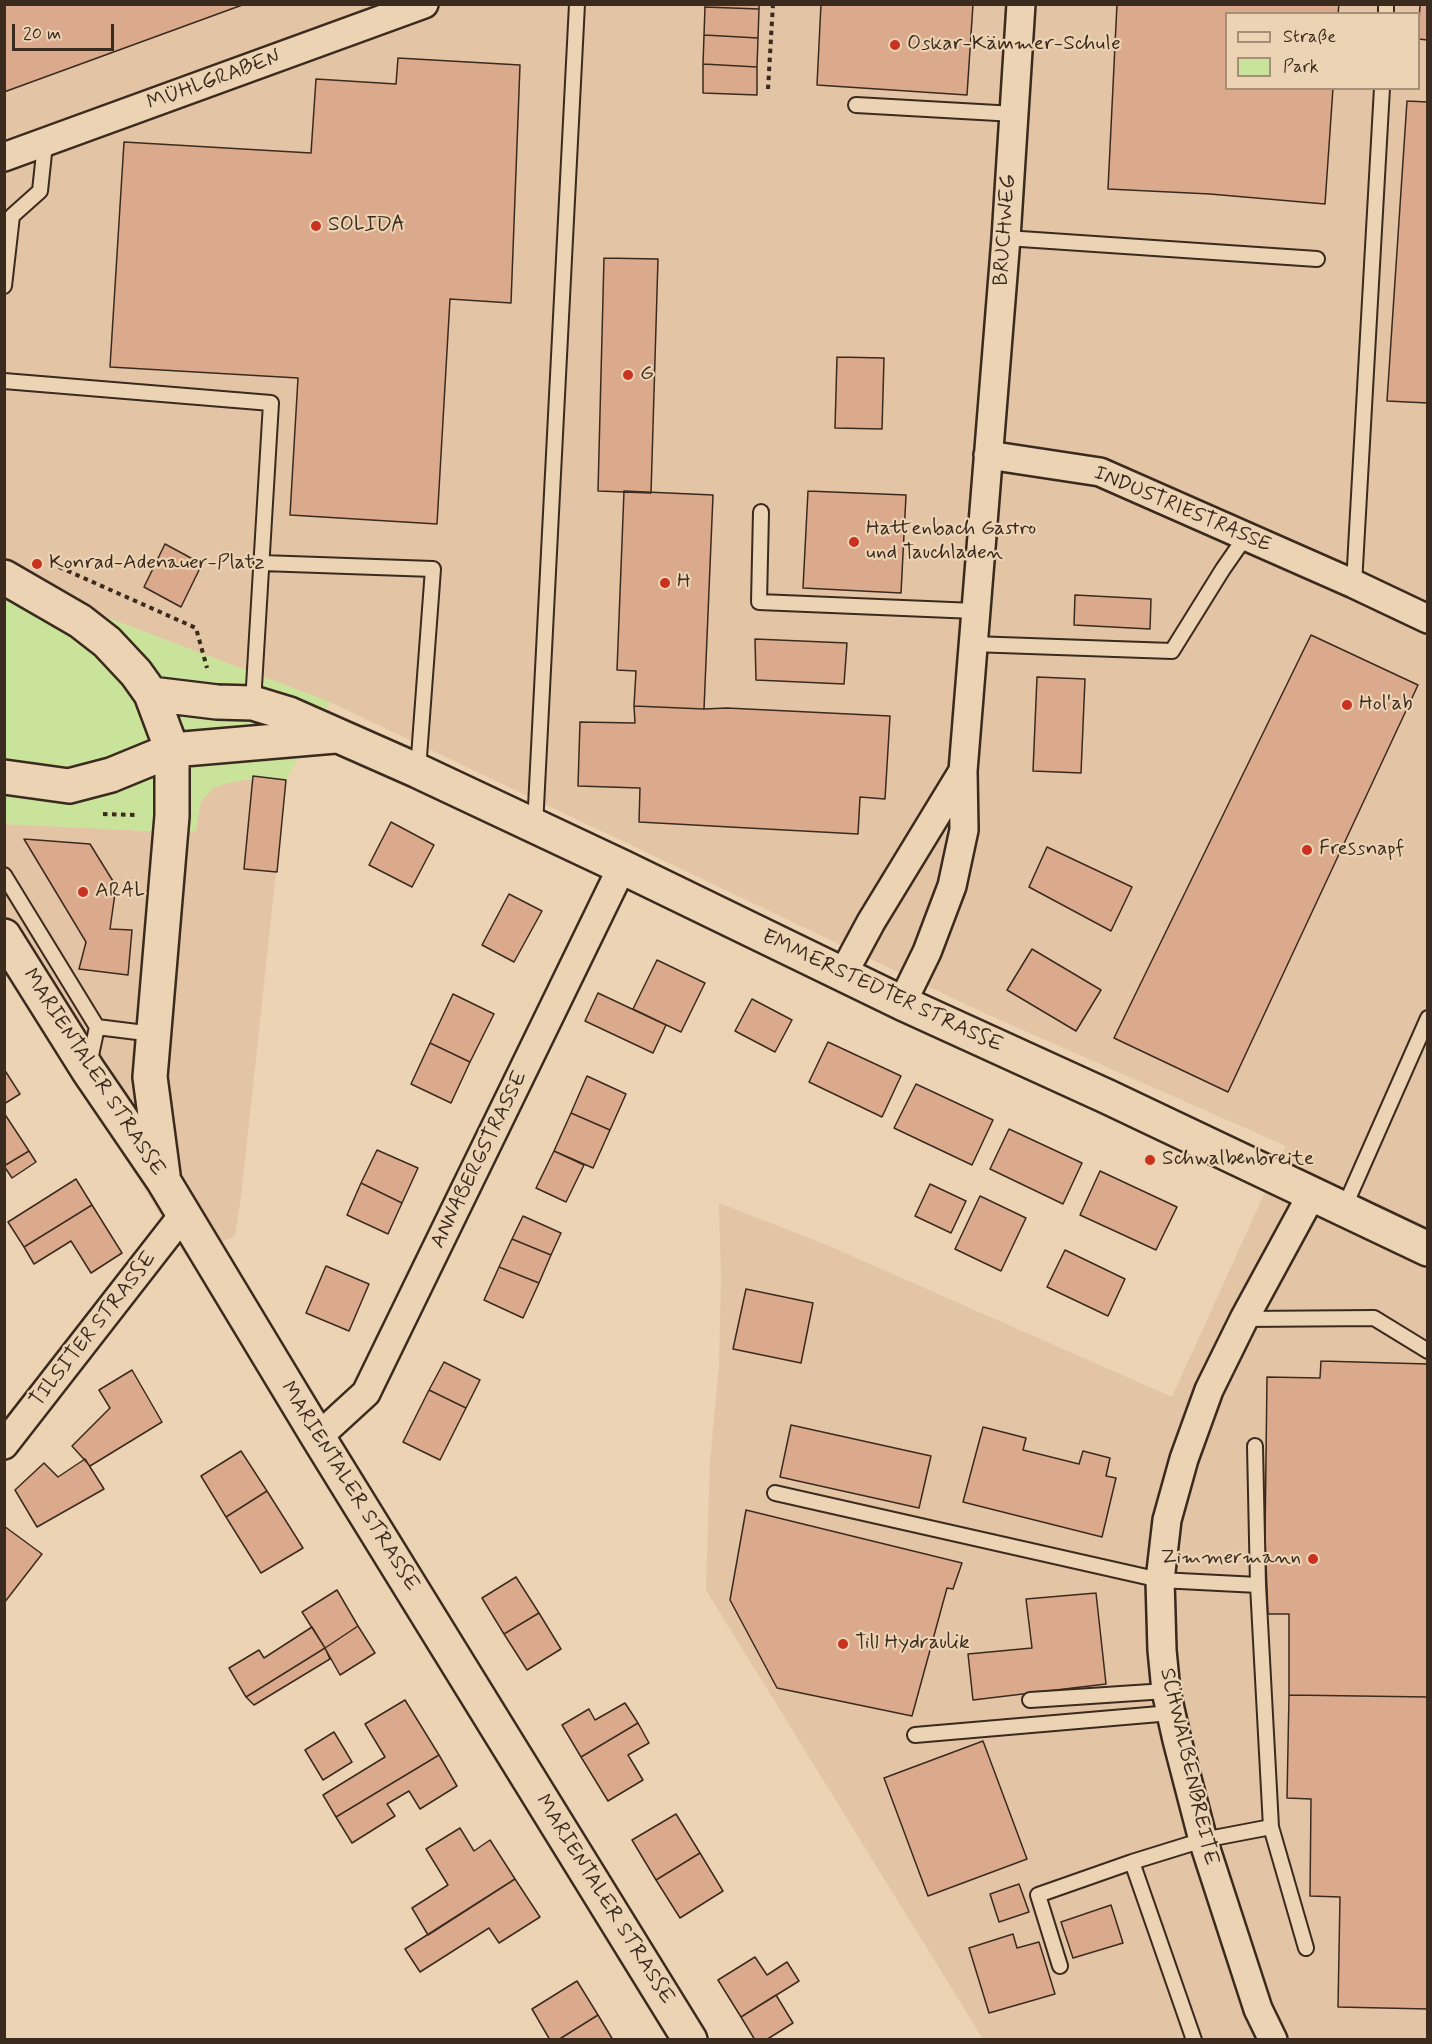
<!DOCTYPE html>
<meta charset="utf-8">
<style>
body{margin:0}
#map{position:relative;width:1432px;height:2044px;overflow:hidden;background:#ebd3b3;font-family:Mynerve,sans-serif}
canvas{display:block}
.frame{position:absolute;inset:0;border:6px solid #3b2a1e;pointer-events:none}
.legend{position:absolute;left:1225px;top:12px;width:195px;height:78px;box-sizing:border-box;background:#ebd3b3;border:2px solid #a58f77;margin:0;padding:8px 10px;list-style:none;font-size:18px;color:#3b2a1e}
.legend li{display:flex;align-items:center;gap:12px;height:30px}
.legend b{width:30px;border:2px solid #a58f77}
.scale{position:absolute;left:12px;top:24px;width:102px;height:27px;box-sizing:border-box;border:3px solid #3b2a1e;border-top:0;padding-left:8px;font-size:18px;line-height:21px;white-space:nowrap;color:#3b2a1e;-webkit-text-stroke:4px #ebd3b3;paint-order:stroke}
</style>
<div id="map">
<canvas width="1432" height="2044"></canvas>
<div class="frame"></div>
<ul class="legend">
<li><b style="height:8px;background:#ebd3b3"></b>Straße</li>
<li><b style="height:16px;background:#c9e39a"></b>Park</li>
</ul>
<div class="scale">20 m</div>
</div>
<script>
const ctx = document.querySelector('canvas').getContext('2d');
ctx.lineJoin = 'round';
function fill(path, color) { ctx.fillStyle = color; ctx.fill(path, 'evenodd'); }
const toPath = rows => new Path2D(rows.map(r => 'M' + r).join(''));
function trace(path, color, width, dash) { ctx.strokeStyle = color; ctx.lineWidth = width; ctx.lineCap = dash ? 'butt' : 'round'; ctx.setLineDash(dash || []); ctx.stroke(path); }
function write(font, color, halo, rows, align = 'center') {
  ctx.font = font + ' Mynerve,sans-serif'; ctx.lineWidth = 4.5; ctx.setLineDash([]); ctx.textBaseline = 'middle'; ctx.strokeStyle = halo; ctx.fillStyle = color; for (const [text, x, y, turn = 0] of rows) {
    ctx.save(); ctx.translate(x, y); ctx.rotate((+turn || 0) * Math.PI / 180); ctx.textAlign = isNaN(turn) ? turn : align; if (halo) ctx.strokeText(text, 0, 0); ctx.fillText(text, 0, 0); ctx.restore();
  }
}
const built = toPath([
 [365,4,366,7,373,4,1427,5,1427,2039,983,2039,706,1590,710,1461,719,1366,721,1278,719,1203,829,1246,1172,1397,1286,1146,982,1012,330,702,95,613,5,561,4,5],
 [1226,14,1418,14,1418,88,1226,88],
 [245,780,286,780,241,1196,235,1236,186,1257,5,961,5,824,148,831,201,801,213,788,228,783]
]);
const green = toPath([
 [5,561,95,613,330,702,286,780,245,780,228,783,213,788,201,801,196,831,148,831,5,824]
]);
const building = toPath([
 [4,4,245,4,4,92,4,4],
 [705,4,759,4,759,9,705,7,705,4],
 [821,4,973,4,967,95,817,85,821,4],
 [1117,4,1339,4,1338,14,1226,14,1226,88,1333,88,1325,204,1210,194,1108,189,1117,4],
 [1420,4,1428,4,1428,40,1418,39,1420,4],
 [705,7,759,9,758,38,704,35,705,7],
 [704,35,758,38,757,67,703,64,704,35],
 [398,58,520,65,511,303,450,299,437,524,290,515,298,378,110,367,124,142,311,153,316,79,396,84,398,58],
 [703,64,757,67,757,95,703,93,703,64],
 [1407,101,1428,102,1428,403,1387,401,1407,101],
 [604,258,658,259,651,493,598,491,604,258],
 [837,357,884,358,882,429,835,428,837,357],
 [624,491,713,495,704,709,634,706,636,671,617,670,624,491],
 [808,491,906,495,901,593,803,588,808,491],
 [165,544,202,564,181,607,144,587,165,544],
 [1075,595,1151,599,1150,629,1074,625,1075,595],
 [1311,635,1418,685,1228,1092,1114,1038,1311,635],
 [755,639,847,643,844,684,756,680,755,639],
 [1037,677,1085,679,1081,773,1033,771,1037,677],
 [634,706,704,709,727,708,890,716,885,799,860,797,858,834,639,822,640,788,578,786,580,722,635,723,634,706],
 [253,776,286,780,277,872,244,869,253,776],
 [391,822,434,845,412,887,369,865,391,822],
 [24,839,90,844,116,886,110,929,132,930,128,975,79,969,86,942,24,839],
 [1047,847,1132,887,1111,931,1029,887,1047,847],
 [509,894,542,911,514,962,482,945,509,894],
 [1032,949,1101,990,1076,1031,1007,990,1032,949],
 [657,960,705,983,681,1032,633,1009,657,960],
 [598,993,666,1025,653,1053,585,1021,598,993],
 [453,994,494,1014,470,1062,430,1043,453,994],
 [752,999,792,1020,775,1052,735,1031,752,999],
 [828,1042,901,1076,882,1117,809,1082,828,1042],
 [430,1043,470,1062,451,1103,411,1084,430,1043],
 [4,1069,20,1094,4,1104,4,1069],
 [587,1076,626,1094,610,1130,571,1113,587,1076],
 [916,1084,993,1120,972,1165,894,1128,916,1084],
 [4,1113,29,1151,4,1166,4,1113],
 [571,1113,610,1130,593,1168,554,1151,571,1113],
 [1009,1129,1082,1163,1063,1204,990,1169,1009,1129],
 [377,1150,418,1168,402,1203,361,1183,377,1150],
 [29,1151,36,1162,12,1178,4,1166,29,1151],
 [554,1151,584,1165,566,1202,536,1188,554,1151],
 [1100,1171,1177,1207,1156,1250,1080,1215,1100,1171],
 [76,1179,92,1205,24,1247,8,1222,76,1179],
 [361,1183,402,1203,388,1234,347,1215,361,1183],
 [930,1184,966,1201,951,1233,915,1216,930,1184],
 [980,1196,1026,1218,1001,1271,955,1249,980,1196],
 [92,1205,122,1253,91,1273,71,1241,34,1264,24,1247,92,1205],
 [523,1216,561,1233,551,1255,512,1239,523,1216],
 [512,1239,551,1255,539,1283,499,1267,512,1239],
 [1065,1250,1125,1279,1108,1316,1047,1287,1065,1250],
 [326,1266,369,1284,349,1331,306,1313,326,1266],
 [499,1267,539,1283,523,1318,484,1300,499,1267],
 [746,1289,813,1303,801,1363,733,1349,746,1289],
 [1321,1361,1428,1364,1428,1697,1289,1695,1289,1614,1268,1614,1265,1538,1267,1377,1320,1378,1321,1361],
 [444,1362,480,1380,466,1408,429,1390,444,1362],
 [132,1370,162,1422,90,1466,72,1446,110,1408,99,1390,132,1370],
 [429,1390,466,1408,440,1460,403,1442,429,1390],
 [791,1425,931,1456,919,1508,780,1477,791,1425],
 [983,1427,1026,1438,1023,1450,1079,1464,1083,1451,1110,1458,1106,1476,1116,1478,1102,1537,963,1502,983,1427],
 [241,1451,267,1491,226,1517,201,1476,241,1451],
 [85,1459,104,1489,37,1527,15,1490,44,1463,58,1477,85,1459],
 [267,1491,303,1548,261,1573,226,1517,267,1491],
 [746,1510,962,1563,953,1589,947,1588,912,1716,777,1688,730,1600,746,1510],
 [4,1526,42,1554,4,1603,4,1526],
 [516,1577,539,1613,504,1634,482,1598,516,1577],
 [337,1590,358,1626,325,1648,302,1612,337,1590],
 [1096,1593,1106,1684,973,1700,968,1654,1032,1648,1026,1599,1096,1593],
 [539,1613,561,1649,527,1670,504,1634,539,1613],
 [358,1626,375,1653,340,1675,325,1648,358,1626],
 [312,1627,325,1648,246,1697,229,1668,259,1650,264,1658,312,1627],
 [325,1648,330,1659,254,1705,246,1697,325,1648],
 [1289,1695,1428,1697,1428,2009,1338,2007,1340,1897,1310,1896,1311,1799,1287,1798,1289,1695],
 [405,1700,439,1755,336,1817,323,1795,385,1757,365,1724,405,1700],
 [625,1703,638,1723,581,1757,562,1725,589,1709,595,1720,625,1703],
 [638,1723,649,1743,628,1755,643,1780,608,1801,581,1757,638,1723],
 [334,1732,352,1762,323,1780,305,1750,334,1732],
 [983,1741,1027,1859,928,1896,884,1778,983,1741],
 [439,1755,457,1786,420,1809,409,1791,387,1804,395,1816,352,1843,336,1817,439,1755],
 [676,1814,700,1853,656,1880,632,1840,676,1814],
 [460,1828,474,1851,490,1840,515,1879,428,1935,412,1908,448,1885,426,1849,460,1828],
 [700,1853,723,1891,680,1918,656,1880,700,1853],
 [515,1879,540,1917,499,1943,489,1928,420,1972,405,1949,515,1879],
 [1019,1884,1029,1912,999,1922,990,1894,1019,1884],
 [1111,1905,1123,1943,1073,1958,1061,1922,1111,1905],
 [1013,1934,1017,1948,1039,1942,1055,1994,989,2013,969,1948,1013,1934],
 [755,1957,767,1975,787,1962,799,1981,741,2017,718,1980,755,1957],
 [577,1981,598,2015,558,2040,550,2040,532,2009,577,1981],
 [776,1995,793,2023,766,2040,755,2040,741,2017,776,1995],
 [598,2015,613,2040,558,2040,598,2015]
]);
const path = toPath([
 [768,89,773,4],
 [59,567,196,628,207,668],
 [103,814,138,815]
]);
const lane = toPath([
 [1386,14,1386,4],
 [856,105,1015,114],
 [1006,238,1317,259],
 [4,286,12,216,40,191,45,144],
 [4,381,271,403,253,703],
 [761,512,759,602,975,611],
 [262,563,433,569,418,770],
 [1354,584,1382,88],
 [972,644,1172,651,1223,569,1246,536],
 [535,826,577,4],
 [4,875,97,1027,89,1065],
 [97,1027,153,1034],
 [1344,1208,1428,1018],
 [1244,1319,1374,1318,1428,1351],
 [1255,1446,1258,1585,1271,1827,1306,1948],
 [775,1493,1160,1580,1258,1585],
 [1030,1700,1166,1691],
 [915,1735,1171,1713],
 [1060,1966,1038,1895,1132,1862],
 [1194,2040,1132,1862,1203,1840,1271,1827]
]);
const street = toPath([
 [4,157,424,4],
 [988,455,1100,472,1354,584,1428,619],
 [843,974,871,922,963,771],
 [902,1003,927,952,952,886,964,830,963,771,1006,238,1021,4],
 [318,1437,366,1393,622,867],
 [4,1445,183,1215],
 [1273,2040,1258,2009,1203,1840,1177,1740,1166,1691,1162,1650,1160,1580,1167,1520,1184,1459,1209,1390,1244,1319,1312,1194]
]);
const secondary = toPath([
 [4,577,80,621,107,642,136,673,151,694,172,750,172,816,150,1077,163,1175],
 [151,694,217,702,253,703,289,714,418,771,622,867,902,1003,1108,1097,1428,1249],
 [4,777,69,786,111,775,172,750,335,736],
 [4,936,88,1070,163,1180,318,1437,690,2040]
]);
const markers = [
 [895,45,6,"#c8321e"],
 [316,226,6,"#c8321e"],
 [628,375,6,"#c8321e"],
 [854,542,6,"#c8321e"],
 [37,564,6,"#c8321e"],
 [665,583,6,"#c8321e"],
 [1347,705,6,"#c8321e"],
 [1307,850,6,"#c8321e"],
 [83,892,6,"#c8321e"],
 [1150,1160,6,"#c8321e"],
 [1313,1559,6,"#c8321e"],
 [843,1644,6,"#c8321e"]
];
const poiNames = [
 ["Oskar-Kämmer-Schule",907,45],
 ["SOLIDA",328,226],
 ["G",640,375],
 ["Hattenbach Gastro",866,530],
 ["und Tauchladen",866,554],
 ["Konrad-Adenauer-Platz",49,564],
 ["H",677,583],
 ["Hol'ab",1359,705],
 ["Fressnapf",1319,850],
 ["ARAL",95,892],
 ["Schwalbenbreite",1162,1160],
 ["Zimmermann",1301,1559,"right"],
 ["Till Hydraulik",855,1644]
];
const streetNames = [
 ["MÜHLGRABEN",214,81,-20],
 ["BRUCHWEG",1006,230,-86],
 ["INDUSTRIESTRASSE",1182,510,23],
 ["EMMERSTEDTER STRASSE",882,992,25],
 ["MARIENTALER STRASSE",93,1073,57],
 ["ANNABERGSTRASSE",480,1160,-64],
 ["TILSITER STRASSE",94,1330,-52],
 ["MARIENTALER STRASSE",349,1487,58],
 ["SCHWALBENBREITE",1188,1767,77],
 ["MARIENTALER STRASSE",604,1900,58]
];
fill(built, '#e3c4a5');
fill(green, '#c9e39a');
fill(building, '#dbaa8d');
trace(building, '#3b2a1e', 1.5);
trace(lane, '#3b2a1e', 18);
trace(street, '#3b2a1e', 32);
trace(secondary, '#3b2a1e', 38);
trace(path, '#3b2a1e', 4, [4.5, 4.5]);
trace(lane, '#ebd3b3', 14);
trace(street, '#ebd3b3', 27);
trace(secondary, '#ebd3b3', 33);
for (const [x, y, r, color] of markers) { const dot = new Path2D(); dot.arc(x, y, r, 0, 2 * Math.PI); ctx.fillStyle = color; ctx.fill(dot); trace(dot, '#ebd3b3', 2); }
write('21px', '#3b2a1e', '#ebd3b3', poiNames, 'left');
write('21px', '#3b2a1e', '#ebd3b3', streetNames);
</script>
